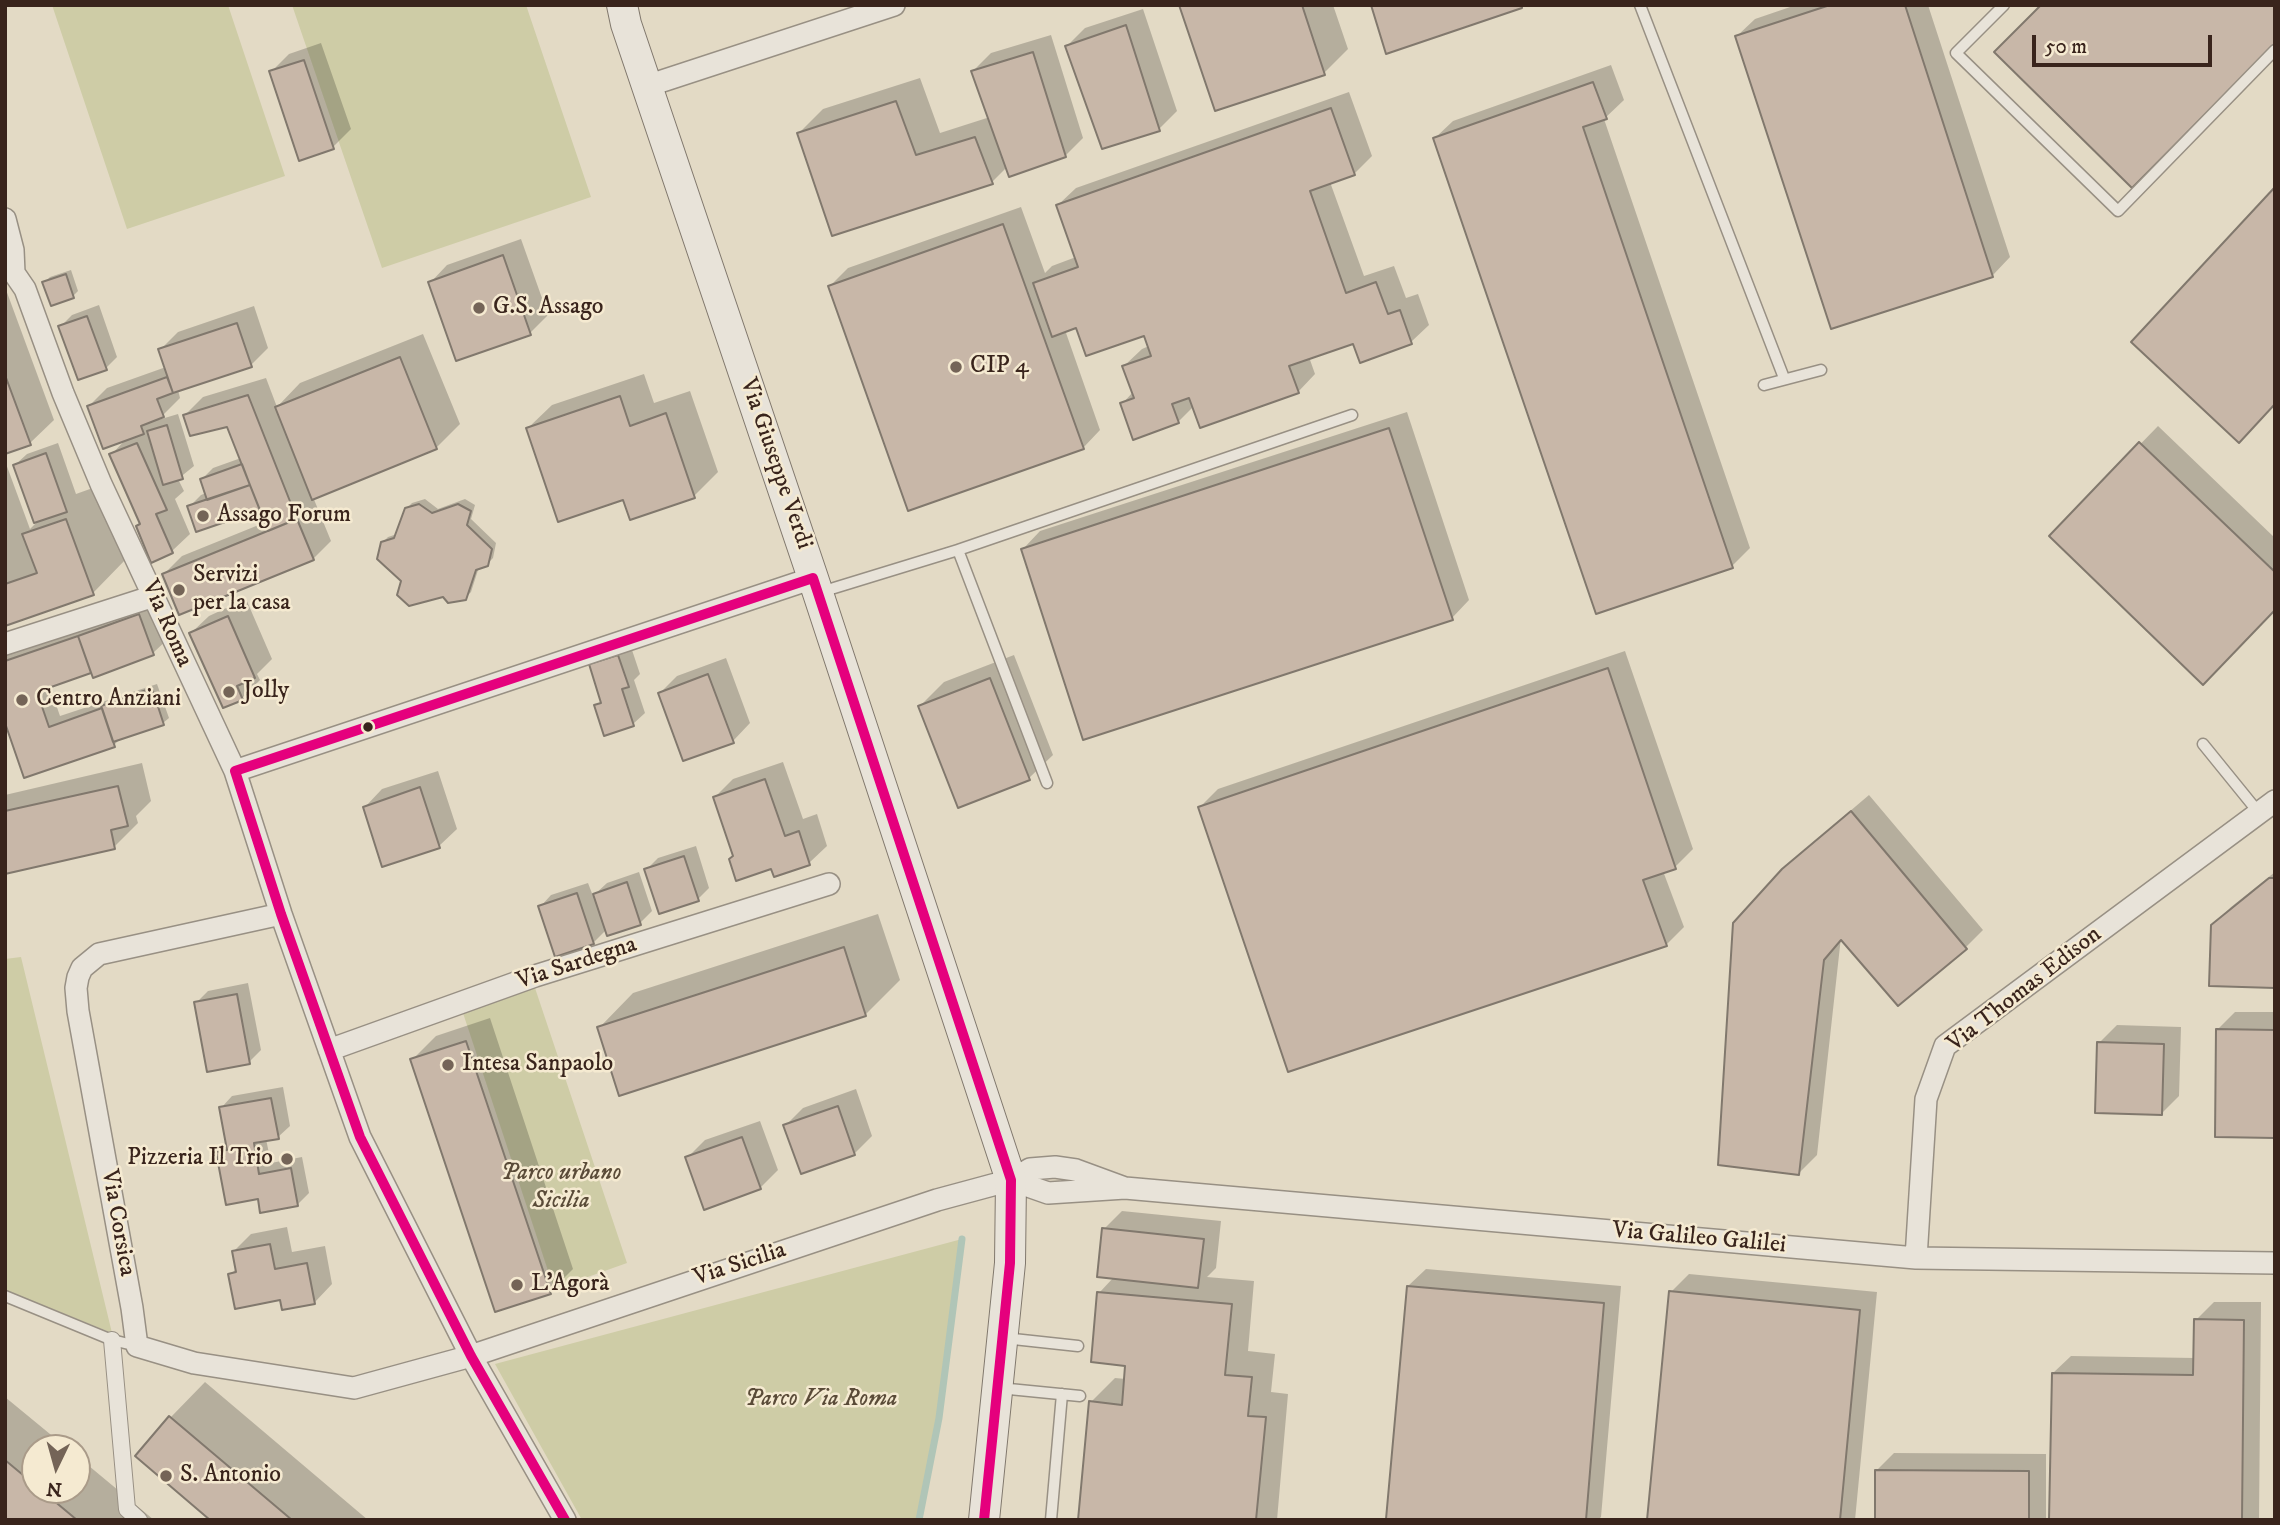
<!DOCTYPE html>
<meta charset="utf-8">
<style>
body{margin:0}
#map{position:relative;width:2280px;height:1525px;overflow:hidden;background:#e3dac5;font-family:"IM FELL DW Pica",serif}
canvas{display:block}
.frame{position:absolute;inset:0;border:7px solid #39241c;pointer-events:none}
.north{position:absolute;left:21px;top:1434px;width:70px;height:70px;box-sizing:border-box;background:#f5ead1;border:2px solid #aa9b89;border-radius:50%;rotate:185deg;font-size:19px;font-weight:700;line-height:28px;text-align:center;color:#39241c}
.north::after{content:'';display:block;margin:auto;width:24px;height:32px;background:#746457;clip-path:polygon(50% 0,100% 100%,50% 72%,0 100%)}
.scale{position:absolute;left:2032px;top:35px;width:180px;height:32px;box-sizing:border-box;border:4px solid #39241c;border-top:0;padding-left:9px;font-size:21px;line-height:24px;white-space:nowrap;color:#39241c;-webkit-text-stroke:5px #f5ead1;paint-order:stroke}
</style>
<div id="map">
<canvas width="2280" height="1525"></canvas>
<div class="frame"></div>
<div class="north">N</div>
<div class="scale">50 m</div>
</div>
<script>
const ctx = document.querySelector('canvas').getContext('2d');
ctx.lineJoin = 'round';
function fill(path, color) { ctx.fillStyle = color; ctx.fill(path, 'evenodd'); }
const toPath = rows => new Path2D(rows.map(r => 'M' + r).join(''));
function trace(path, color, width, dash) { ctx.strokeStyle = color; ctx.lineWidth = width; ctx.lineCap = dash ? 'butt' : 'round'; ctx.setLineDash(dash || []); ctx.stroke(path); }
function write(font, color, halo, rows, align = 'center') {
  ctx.font = font + ' "IM FELL DW Pica",serif'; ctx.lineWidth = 5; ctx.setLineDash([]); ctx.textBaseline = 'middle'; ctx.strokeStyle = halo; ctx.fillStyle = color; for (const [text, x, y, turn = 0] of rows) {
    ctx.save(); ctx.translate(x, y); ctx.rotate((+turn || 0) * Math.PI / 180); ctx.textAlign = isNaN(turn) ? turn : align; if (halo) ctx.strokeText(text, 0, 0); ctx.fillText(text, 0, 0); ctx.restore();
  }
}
const green = toPath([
 [52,5,228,5,285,176,127,229],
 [292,5,526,5,591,197,382,268],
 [21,957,112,1333,5,1290,5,959],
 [535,988,627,1263,554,1289,463,1013],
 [962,1239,939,1418,919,1520,582,1520,495,1364]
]);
const shadow = toPath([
 [1181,5,1333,5,1348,49,1324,73],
 [1796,5,1928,5,2010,257,1993,275,1832,327,1737,36,1755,19],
 [1143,9,1177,111,1159,129,1067,46,1085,28],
 [1051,35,1083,138,1065,156,1007,167,992,182,799,133,823,109,920,78,940,133,990,117,973,71,991,53],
 [321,43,351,129,333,147,271,72,289,54],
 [1611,65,1624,100,1604,119,1750,548,1732,566,1597,612,1435,138,1453,121],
 [1349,92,1372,156,1354,174,1330,182,1364,276,1394,266,1406,298,1418,294,1429,325,1411,342,1354,342,1309,357,1315,374,1298,392,1194,406,1178,422,1122,404,1133,392,1124,366,1142,349,1149,346,1145,334,1077,326,1065,330,1100,430,1083,448,830,286,848,268,1021,207,1045,273,1052,266,1076,257,1058,205,1076,188],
 [521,239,548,315,530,333,430,283,447,265],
 [71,270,78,291,73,296,44,283,50,277],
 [5,287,54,420,30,443,5,452],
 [99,305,117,357,106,368,60,327,72,315],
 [254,306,268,348,251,365,178,390,180,398,158,420,178,414,194,466,178,479,184,491,175,499,190,534,172,551,141,523,111,455,127,438,89,406,107,388,166,367,160,350,178,332],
 [423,334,460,424,436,448,313,497,331,541,313,559,164,574,182,556,266,522,260,507,189,507,201,495,206,493,202,479,213,468,241,458,228,425,185,415,203,397,266,378,277,407,300,383],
 [644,374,654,403,690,391,718,472,694,496,624,498,528,428,552,405],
 [1407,412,1469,600,1452,618,1023,549,1040,531],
 [2158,426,2275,538,2275,608,2051,536],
 [58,443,76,494,101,485,127,558,93,593,5,624,5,461,30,529,36,523,15,465,27,454],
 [425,499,438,509,465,499,475,505,471,519,496,543,493,558,487,564,479,567,471,592,465,598,443,595,403,581,382,543,388,537,397,534,406,509,412,503],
 [157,597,171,636,153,653,92,670,50,687,60,716,157,684,169,718,163,723,122,737,114,745,5,718,5,655,90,626],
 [246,599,272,659,257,674,260,680,242,698,191,633,209,616],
 [630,644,640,674,634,680,645,713,633,724,596,706,602,700,591,665,602,653],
 [1625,651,1693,849,1675,867,1663,871,1684,927,1666,945,1200,807,1218,789],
 [1014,655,1053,755,1029,778,920,706,944,682],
 [726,658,750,723,733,741,660,693,677,676],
 [783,762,803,819,817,814,827,846,809,863,772,867,735,855,715,797,733,779],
 [142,763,151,801,136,816,138,823,114,847,5,872,5,795],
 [438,771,457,829,439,846,365,807,382,789],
 [1869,795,1983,930,1965,948,1841,937,1817,1155,1799,1173,1783,870,1802,852],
 [696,846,709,888,698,899,646,870,658,858],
 [639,872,652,911,640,923,607,929,593,943,540,907,551,895,588,883,593,896,607,883],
 [2275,872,2275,986,2213,926,2231,907],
 [878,914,900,980,865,1015,599,1028,633,993],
 [248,983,261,1050,249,1062,196,1003,208,991],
 [2235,1012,2275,1012,2275,1136,2217,1030],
 [490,1018,573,1269,550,1292,412,1060,436,1036],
 [2117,1025,2181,1027,2179,1096,2161,1114,2099,1043],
 [283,1087,290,1126,278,1137,266,1139,271,1163,302,1157,309,1193,297,1205,259,1197,218,1153,227,1143,221,1108,232,1096],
 [856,1089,872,1136,854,1154,802,1172,785,1126,803,1108],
 [760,1121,778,1170,760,1188,687,1158,705,1140],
 [1122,1211,1221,1221,1216,1268,1207,1277,1254,1281,1248,1351,1275,1354,1271,1392,1288,1394,1277,1520,1080,1520,1091,1402,1115,1378,1126,1379,1127,1364,1099,1293,1114,1277,1104,1229],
 [287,1227,292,1252,325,1246,332,1284,315,1302,281,1298,230,1275,237,1268,234,1251,251,1234],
 [1426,1269,1621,1286,1601,1517,1598,1520,1411,1520,1388,1518,1408,1286],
 [1689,1274,1877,1292,1855,1520,1649,1520,1671,1292],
 [2214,1302,2261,1302,2259,1520,2051,1520,2053,1373,2071,1356,2195,1358,2196,1320],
 [205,1382,368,1520,213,1520,138,1456,171,1417],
 [5,1397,67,1448,35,1448,35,1490,77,1490,77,1456,154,1520,5,1520],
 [1894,1453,2046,1454,2046,1520,1876,1520,1876,1471]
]);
const stream = toPath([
 [919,1520,939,1418,962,1239]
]);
const building = toPath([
 [1179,5,1302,5,1325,75,1215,111,1179,5],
 [1371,5,1522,5,1522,8,1386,54,1371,5],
 [1830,5,1905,5,1993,277,1831,329,1735,36,1830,5],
 [2041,5,2275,5,2275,44,2132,188,1994,52,2041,5],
 [1126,25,1160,131,1102,149,1065,46,1126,25],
 [1033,52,1066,157,1009,177,971,71,1033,52],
 [304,60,334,149,299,161,269,71,304,60],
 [1593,82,1607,119,1583,127,1733,568,1596,614,1433,138,1593,82],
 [896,101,916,155,975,137,993,184,832,236,797,133,896,101],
 [1331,108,1355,175,1310,191,1346,293,1376,282,1388,314,1400,310,1412,344,1360,363,1353,344,1289,366,1299,393,1200,428,1189,398,1172,404,1179,423,1133,440,1120,403,1134,398,1122,366,1151,356,1144,336,1086,356,1076,328,1052,337,1033,283,1078,267,1056,205,1331,108],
 [2275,187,2275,404,2239,443,2131,342,2275,187],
 [1003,224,1084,449,908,511,828,286,1003,224],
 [503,255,531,335,456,361,428,282,503,255],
 [66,274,74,298,51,306,42,282,66,274],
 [87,316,107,370,78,380,58,326,87,316],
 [237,323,252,367,173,393,158,349,237,323],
 [400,357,437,449,312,500,275,407,400,357],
 [5,375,31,445,5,454,5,375],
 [167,377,173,393,157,399,164,417,141,426,144,434,103,449,87,406,167,377],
 [248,395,297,519,268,531,227,427,190,436,183,415,248,395],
 [620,396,630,426,666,413,695,498,630,520,623,500,558,522,526,428,620,396],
 [167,425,183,479,163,485,147,431,167,425],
 [1389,428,1453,620,1083,740,1021,549,1389,428],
 [2139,442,2275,572,2275,610,2203,685,2049,536,2139,442],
 [137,443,167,510,156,514,173,553,151,563,136,526,140,524,109,454,137,443],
 [46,453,67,512,34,523,13,465,46,453],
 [242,464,250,485,207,500,200,479,242,464],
 [250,485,260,510,196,532,187,506,250,485],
 [419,504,432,513,458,504,471,511,467,525,492,549,488,566,476,570,466,600,448,603,443,597,409,606,397,595,401,581,377,559,381,542,394,538,405,508,419,504],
 [66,519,94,595,5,626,5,584,37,573,22,534,66,519],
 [297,519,314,560,179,615,162,574,297,519],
 [139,614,154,655,93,678,78,636,139,614],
 [228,616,255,678,237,686,243,700,223,708,189,633,228,616],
 [78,636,91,673,37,692,49,727,102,708,115,747,24,778,5,723,5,661,78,636],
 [618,655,629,687,622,689,634,726,604,736,594,705,601,703,589,664,618,655],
 [1608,668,1676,869,1643,880,1667,946,1288,1072,1198,807,1608,668],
 [708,674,734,743,683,761,658,693,708,674],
 [990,678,1030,780,958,808,918,706,990,678],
 [152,688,164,725,113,742,101,706,152,688],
 [765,779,785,836,799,831,810,865,774,877,771,869,736,881,729,859,733,856,713,797,765,779],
 [118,786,128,826,111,830,115,849,5,874,5,811,118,786],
 [420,787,440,848,382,867,363,807,420,787],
 [1851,811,1967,949,1898,1006,1841,940,1824,960,1799,1175,1718,1165,1733,923,1782,869,1851,811],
 [684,856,699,901,659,914,644,869,684,856],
 [2269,878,2275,878,2275,988,2209,986,2211,925,2269,878],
 [627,882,641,925,607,936,593,894,627,882],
 [577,893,594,944,555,957,538,906,577,893],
 [844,947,866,1016,619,1096,597,1027,844,947],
 [237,994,250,1064,207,1072,194,1002,237,994],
 [2216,1029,2275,1030,2275,1138,2215,1137,2216,1029],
 [466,1041,551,1294,495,1312,410,1059,466,1041],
 [2097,1042,2164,1044,2162,1115,2095,1113,2097,1042],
 [271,1098,279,1139,254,1143,259,1174,291,1168,298,1206,260,1213,258,1199,226,1205,216,1152,227,1150,219,1107,271,1098],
 [838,1106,855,1155,801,1174,783,1125,838,1106],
 [742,1137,761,1189,704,1210,685,1157,742,1137],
 [1102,1228,1204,1239,1198,1288,1097,1277,1102,1228],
 [270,1244,275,1269,307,1263,315,1304,282,1310,280,1300,235,1309,228,1274,236,1272,232,1251,270,1244],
 [1407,1286,1604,1303,1586,1520,1386,1519,1407,1286],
 [1669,1291,1860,1310,1840,1520,1647,1520,1669,1291],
 [1097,1292,1232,1304,1225,1375,1252,1377,1248,1416,1266,1417,1256,1520,1078,1520,1089,1401,1122,1405,1125,1366,1091,1362,1097,1292],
 [2194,1319,2244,1320,2242,1520,2049,1520,2052,1373,2193,1375,2194,1319],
 [169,1416,292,1520,210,1520,135,1456,169,1416],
 [5,1460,35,1485,35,1490,41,1490,77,1520,5,1520,5,1460],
 [1875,1470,2029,1471,2029,1520,1875,1520,1875,1470]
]);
const service = toPath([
 [1640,5,1784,378],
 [2004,5,1956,53,2118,211,2275,50],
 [1764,385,1821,370],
 [958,550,1352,415],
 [821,592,958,550,1047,783],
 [2203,744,2259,813],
 [5,1296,112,1340,137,1346],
 [1004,1338,1078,1346],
 [999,1388,1080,1396],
 [1051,1520,1062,1394]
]);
const pedestrian = toPath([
 [112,1340,127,1509,139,1520]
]);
const minor = toPath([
 [647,86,894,5],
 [5,219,13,250,14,273,25,289,63,393,101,484,235,771,281,914,360,1137,471,1356,565,1520],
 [5,644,154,596],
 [235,771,813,578],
 [281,914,99,954,82,968,78,977,76,988,78,1011,132,1308,137,1346,194,1363,354,1388,471,1356,937,1200,1011,1180,1030,1169,1055,1167,1076,1170,1125,1188],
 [329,1050,535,976,829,884],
 [1011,1180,1048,1193,1125,1188,1916,1258,2275,1263],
 [1916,1258,1926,1099,1945,1046,2275,801]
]);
const secondary = toPath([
 [622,5,626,24,813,578,1011,1180,1010,1263,984,1520]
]);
const bus1 = toPath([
 [565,1520,471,1356,360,1137,281,914,235,771,813,578,1011,1180,1010,1263,984,1520]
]);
const markers = [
 [479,308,7,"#746457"],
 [956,367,7,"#746457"],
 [203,516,7,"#746457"],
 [179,590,7,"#746457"],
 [229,692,7,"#746457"],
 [22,700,7,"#746457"],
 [368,727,6,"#39241c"],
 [448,1065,7,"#746457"],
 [287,1159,7,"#746457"],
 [517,1285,7,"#746457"],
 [166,1476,7,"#746457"]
];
const poiNames = [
 ["G.S. Assago",493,308],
 ["CIP 4",970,367],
 ["Assago Forum",217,516],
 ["Servizi",193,576],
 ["per la casa",193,604],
 ["Jolly",243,692],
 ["Centro Anziani",36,700],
 ["Intesa Sanpaolo",462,1065],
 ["Pizzeria Il Trio",273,1159,"right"],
 ["L'Agorà",531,1285],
 ["S. Antonio",180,1476]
];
const streetNames = [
 ["Via Giuseppe Verdi",775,464,71],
 ["Via Roma",166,624,66],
 ["Via Sardegna",577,964,-18],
 ["Via Thomas Edison",2025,990,-38],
 ["Via Corsica",117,1223,80],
 ["Via Galileo Galilei",1699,1239,5],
 ["Via Sicilia",740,1265,-18]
];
const parkNames = [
 ["Parco urbano",561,1174],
 ["Sicilia",561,1202],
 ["Parco Via Roma",821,1400]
];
fill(green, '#cecca6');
fill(shadow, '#0003');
trace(stream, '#b0c5b7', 7);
fill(building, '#c8b7a8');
trace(building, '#81786d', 2);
trace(service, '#989084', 13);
trace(pedestrian, '#989084', 18);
trace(minor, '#989084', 24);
trace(secondary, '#81786d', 32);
trace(service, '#e8e3d9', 10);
trace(pedestrian, '#e8e3d9', 16);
trace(minor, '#e8e3d9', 21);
trace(secondary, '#e8e3d9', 30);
trace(bus1, '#e5007d', 10);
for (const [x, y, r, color] of markers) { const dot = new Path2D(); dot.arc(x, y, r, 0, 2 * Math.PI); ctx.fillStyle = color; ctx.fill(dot); trace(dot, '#f5ead1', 2.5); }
write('24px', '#39241c', '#f5ead1', poiNames, 'left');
write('24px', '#39241c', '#f5ead1', streetNames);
write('italic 24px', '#5a4b38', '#f5ead1', parkNames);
</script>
